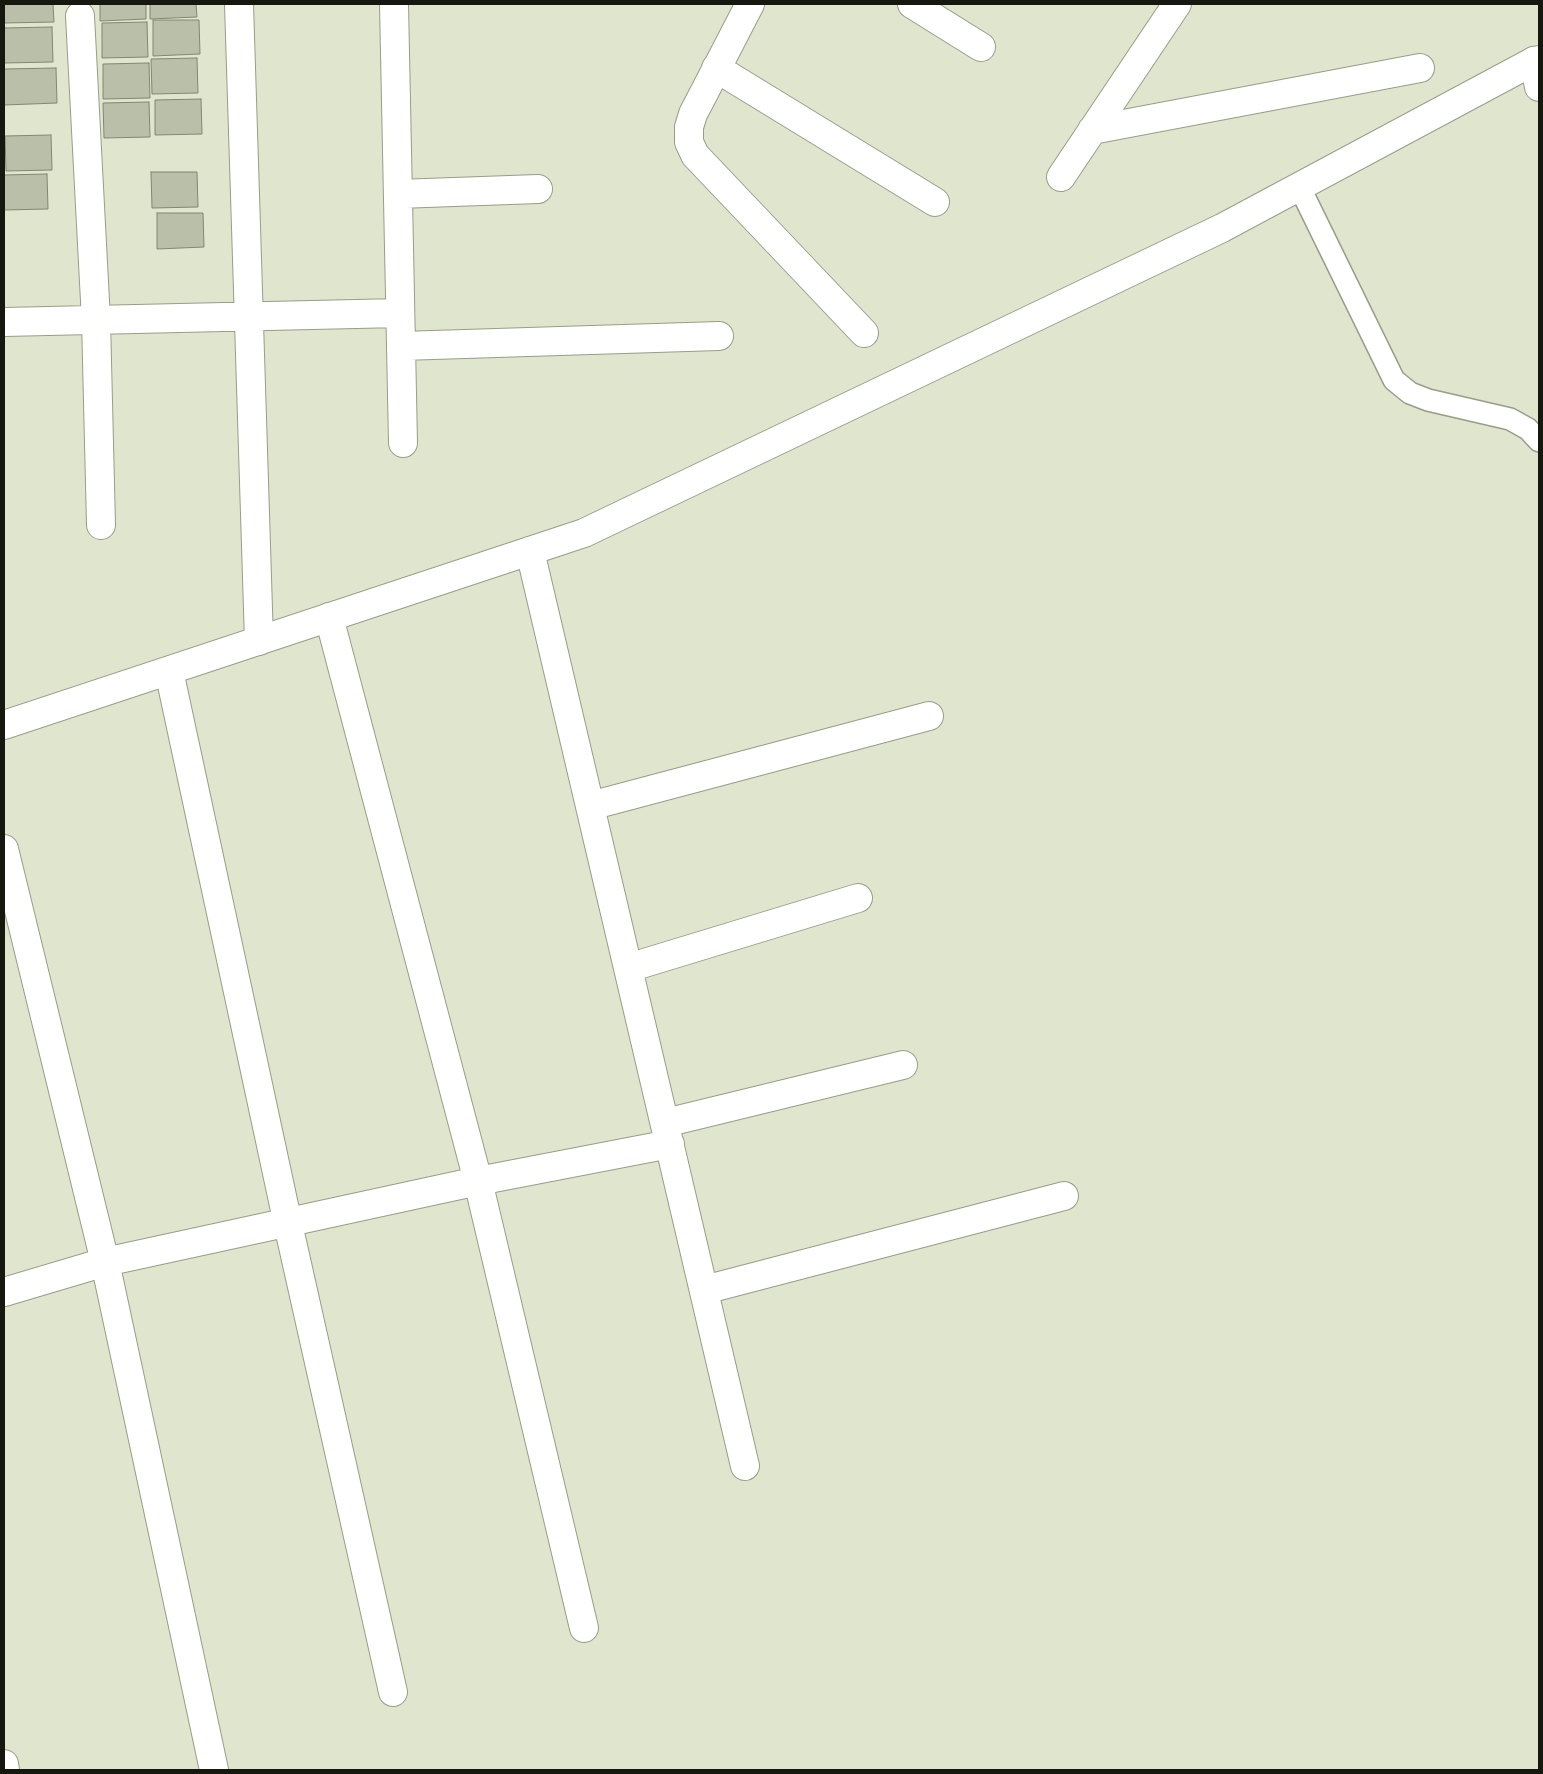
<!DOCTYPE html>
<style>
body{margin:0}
#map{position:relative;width:1543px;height:1774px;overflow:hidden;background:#e0e5ce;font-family:"Asap Condensed",sans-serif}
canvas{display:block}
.frame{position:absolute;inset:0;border:5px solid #161810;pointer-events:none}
</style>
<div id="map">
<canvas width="1543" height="1774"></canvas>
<div class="frame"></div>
</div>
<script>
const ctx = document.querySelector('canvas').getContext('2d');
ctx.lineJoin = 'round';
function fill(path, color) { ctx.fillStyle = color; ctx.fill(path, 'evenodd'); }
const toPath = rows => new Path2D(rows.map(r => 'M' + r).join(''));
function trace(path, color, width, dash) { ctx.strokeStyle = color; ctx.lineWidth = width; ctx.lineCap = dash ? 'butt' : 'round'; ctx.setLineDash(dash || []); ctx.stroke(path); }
const building = toPath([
 [4,4,53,4,54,22,4,23,4,4],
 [100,4,146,4,146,19,100,21,100,4],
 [150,4,196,4,197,17,150,19,150,4],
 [153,20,199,20,200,54,153,56,153,20],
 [147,22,148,57,102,58,102,23,147,22],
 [52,27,53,62,4,63,4,28,52,27],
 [197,58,198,93,152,94,151,59,197,58],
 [149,63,150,98,103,99,103,64,149,63],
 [56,68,57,103,4,105,4,69,56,68],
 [201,99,202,134,155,135,155,100,201,99],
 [149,102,150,137,104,138,103,103,149,102],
 [51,135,52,170,6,171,5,136,51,135],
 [151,172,197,172,198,207,152,208,151,172],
 [47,174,48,209,4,210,4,175,47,174],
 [157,213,203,213,204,247,157,249,157,213]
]);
const lane = toPath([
 [1299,186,1394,380,1410,393,1428,400,1510,419,1528,429,1539,441]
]);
const street = toPath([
 [239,4,259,641],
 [394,4,403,443],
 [750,4,693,114,689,127,689,142,695,155,864,333],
 [912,4,981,47],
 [80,16,96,320,101,525],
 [1534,61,1539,87],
 [716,68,935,202],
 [1092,130,1420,68],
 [1061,177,1177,4],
 [398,194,538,189],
 [4,322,400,313],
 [401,346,719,336],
 [530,551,745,1466],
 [329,617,478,1181,584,1628],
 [169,671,288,1224,393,1692],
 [590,806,929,716],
 [4,849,105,1262,214,1770],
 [628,968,858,898],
 [665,1123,903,1065],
 [704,1290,1064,1196],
 [4,1292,105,1262,478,1181,670,1144],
 [4,1764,5,1770]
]);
const secondary = toPath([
 [4,725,584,533,1222,228,1534,61,1539,60]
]);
fill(building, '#babfa9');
trace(building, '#828672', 1);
trace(lane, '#989d88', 24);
trace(street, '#989d88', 30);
trace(secondary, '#989d88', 30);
trace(lane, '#fff', 21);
trace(street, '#fff', 28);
trace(secondary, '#fff', 28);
</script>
